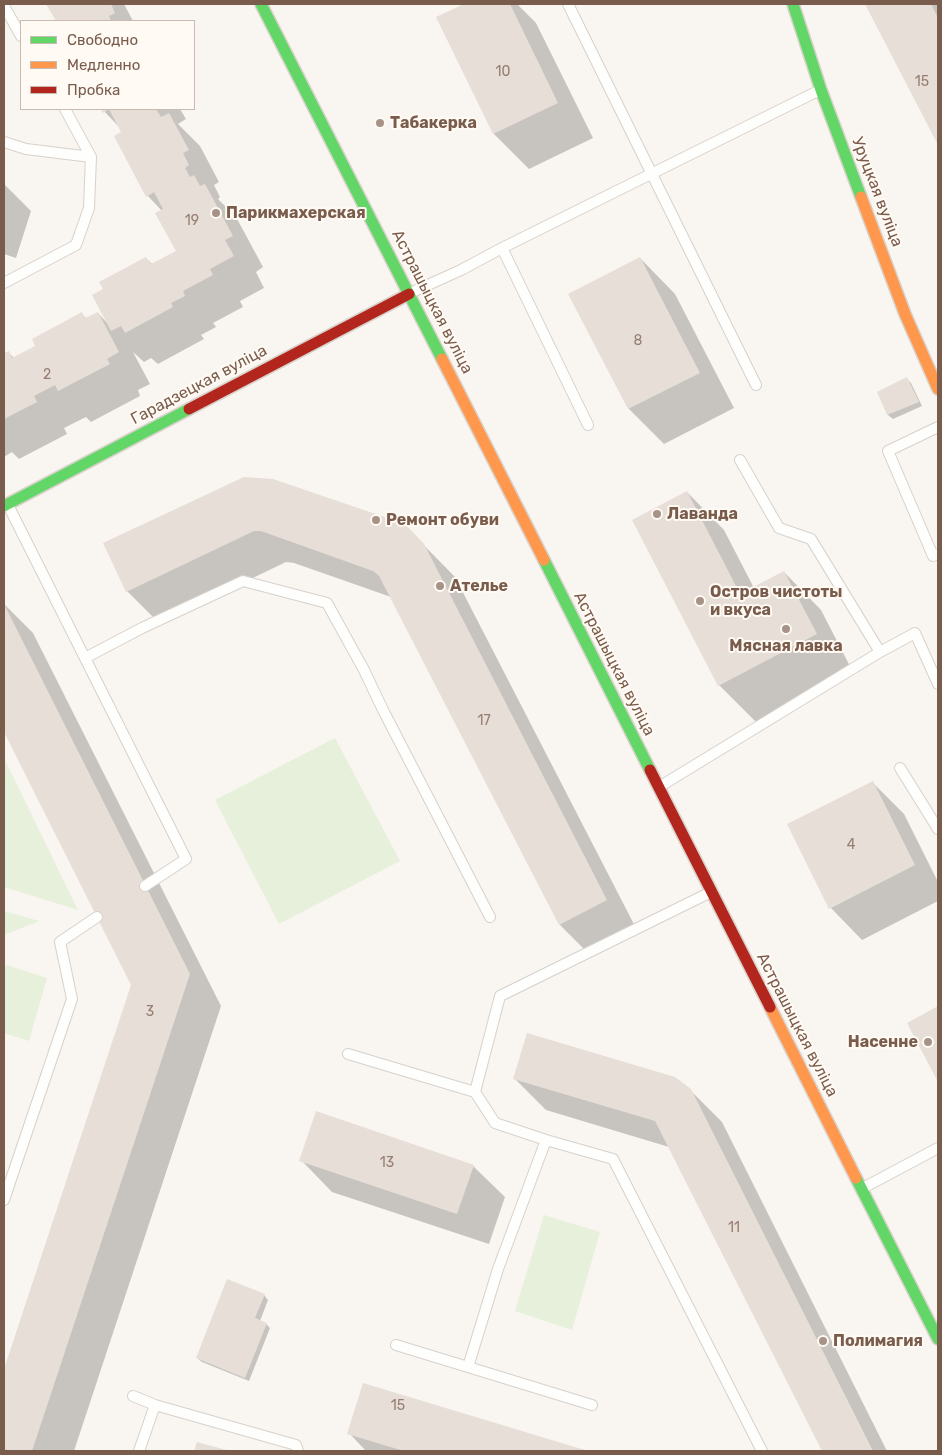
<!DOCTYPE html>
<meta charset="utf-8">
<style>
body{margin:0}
#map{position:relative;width:942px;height:1455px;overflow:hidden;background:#f9f5f0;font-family:Rubik,sans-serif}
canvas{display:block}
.frame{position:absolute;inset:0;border:5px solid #7a5c4d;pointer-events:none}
.legend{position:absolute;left:20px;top:20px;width:175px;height:90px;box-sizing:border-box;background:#fffaf3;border:1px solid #cabbb1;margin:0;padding:6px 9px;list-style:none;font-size:15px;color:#7a5c4d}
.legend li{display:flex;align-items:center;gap:10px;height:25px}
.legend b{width:25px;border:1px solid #cabbb1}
</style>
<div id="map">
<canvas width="942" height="1455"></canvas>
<div class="frame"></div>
<ul class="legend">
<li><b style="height:6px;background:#63d668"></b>Свободно</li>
<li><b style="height:6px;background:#ff974d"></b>Медленно</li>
<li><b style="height:6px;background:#b3261e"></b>Пробка</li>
</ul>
</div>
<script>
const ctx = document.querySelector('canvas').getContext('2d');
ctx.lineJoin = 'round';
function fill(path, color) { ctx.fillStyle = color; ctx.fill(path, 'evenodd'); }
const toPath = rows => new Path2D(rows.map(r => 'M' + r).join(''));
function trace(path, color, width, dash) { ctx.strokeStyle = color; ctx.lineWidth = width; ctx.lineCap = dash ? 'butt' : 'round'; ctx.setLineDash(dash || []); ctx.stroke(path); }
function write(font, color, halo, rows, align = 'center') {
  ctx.font = font + ' Rubik,sans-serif'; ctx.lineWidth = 4; ctx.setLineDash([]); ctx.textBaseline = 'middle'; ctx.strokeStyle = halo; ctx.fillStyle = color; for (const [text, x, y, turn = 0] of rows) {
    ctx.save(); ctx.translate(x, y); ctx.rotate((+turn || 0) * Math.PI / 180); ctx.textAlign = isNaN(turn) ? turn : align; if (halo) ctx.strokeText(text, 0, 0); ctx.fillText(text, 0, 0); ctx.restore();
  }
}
const green = toPath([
 [335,738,400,861,279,924,215,800],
 [4,758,78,910,4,887],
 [4,911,39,921,4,935],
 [6,965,47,978,29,1041,4,1033,4,972],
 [544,1215,600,1232,572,1330,515,1311]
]);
const shadow = toPath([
 [48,4,124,4,133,21,57,21],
 [467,4,517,4,536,23,593,138,529,169,494,134,437,18],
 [867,4,938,4,938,142],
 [102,109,180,109,186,119,178,124,200,146,219,182,214,185,220,197,218,199,236,217,263,267,256,272,264,288,240,301,243,307,213,323,216,327,201,335,204,339,158,364,151,358,144,362,133,352,150,384,138,390,140,396,91,422,86,417,64,428,67,434,19,459,12,452,4,457,4,355,8,352,14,358,37,346,82,314,87,319,98,313,108,324,105,289,146,258,153,265,177,251,162,211,148,196,122,130],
 [4,184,31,211,16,258,4,254],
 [640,258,675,294,734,408,664,444,629,409,570,294],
 [907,379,911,383,922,406,893,419,888,415,879,393],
 [244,478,404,525,455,577,638,932,591,956,560,925,391,597,294,563,286,562,159,623,127,591],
 [687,492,724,530,754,588,784,572,821,610,853,672,756,722,719,685],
 [4,604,33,633,221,1006,74,1451,4,1451,4,1373,132,985,4,730],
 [872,782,904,814,938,882,938,901,862,940,831,908],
 [938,1008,938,1079,908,1023],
 [514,1078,690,1090,722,1122,887,1451,823,1451,669,1147,546,1110],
 [301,1160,473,1166,505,1197,489,1244,332,1192],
 [264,1295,268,1300,260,1321,266,1324,270,1328,249,1381,202,1362,197,1358],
 [364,1384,586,1451,366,1451,349,1433]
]);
const building = toPath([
 [46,4,111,4,115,13,109,16,111,21,56,21],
 [464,4,510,4,558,103,493,134,436,17],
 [865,4,931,4,938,18,938,145],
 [100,109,156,109,161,117,169,113,189,150,183,153,189,165,185,168,190,177,194,175,200,186,205,184,233,236,225,240,234,256,210,269,213,275,183,291,185,296,171,303,173,307,125,333,121,326,111,331,92,295,103,289,99,282,146,257,151,264,176,251,155,213,163,209,154,192,146,197,114,136,121,132,109,109,103,113],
 [640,257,700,373,628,409,568,294],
 [82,312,85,318,98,312,119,352,107,359,110,364,58,391,55,385,34,396,37,402,4,419,4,353,9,351,12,358,35,346,32,339],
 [907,377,919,402,887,415,877,392],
 [244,477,273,479,405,524,424,544,607,900,559,925,379,576,373,571,261,531,254,531,126,592,103,543],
 [687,491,740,594,784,571,817,634,718,686,632,520],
 [4,604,190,974,32,1451,12,1451,4,1449,4,1369,131,985,4,732],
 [873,781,915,865,829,909,787,824],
 [938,1006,938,1082,907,1023],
 [527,1033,675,1077,691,1089,873,1451,822,1451,655,1121,513,1079],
 [316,1111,474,1165,457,1214,299,1161],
 [227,1279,265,1294,255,1318,267,1323,245,1378,196,1358],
 [363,1383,588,1451,404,1451,347,1434],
 [197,1442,230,1451,194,1451]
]);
const lane = toPath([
 [568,4,756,385],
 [4,6,21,36],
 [4,142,26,149,91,157],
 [502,248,588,425],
 [4,283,76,245,89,208,91,157,65,109],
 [410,293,461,270,502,248,820,90],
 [938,427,888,451,933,556,938,554],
 [8,505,186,859,145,886],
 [880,652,915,633,938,684],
 [85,658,142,628,243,581,327,603,364,670,383,710,490,917],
 [900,768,938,829],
 [659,787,880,652,811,539,779,528,740,460],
 [348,1054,475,1092,500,996,711,892],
 [475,1092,495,1123,546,1140,498,1269,468,1367,592,1405],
 [546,1140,613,1159,762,1451],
 [863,1188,938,1148],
 [4,1200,72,999,60,942,97,917],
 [396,1345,468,1367],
 [133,1396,155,1405,296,1445,298,1451],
 [139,1451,155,1405]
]);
const fast = toPath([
 [261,4,442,359],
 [793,4,821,90,861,197],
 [4,506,189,409],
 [544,560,650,770],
 [856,1178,938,1339]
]);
const slow = toPath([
 [861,197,905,314,938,389],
 [442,359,544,560],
 [770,1007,856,1178]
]);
const jam = toPath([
 [189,409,409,294],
 [650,770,770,1007]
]);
const markers = [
 [380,123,5,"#a69286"],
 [216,213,5,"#a69286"],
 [657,514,5,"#a69286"],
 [376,520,5,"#a69286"],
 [440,586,5,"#a69286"],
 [700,601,5,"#a69286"],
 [786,629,5,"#a69286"],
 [928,1042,5,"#a69286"],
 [823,1341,5,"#a69286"]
];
const numberNames = [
 ["10",503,72],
 ["15",922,82],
 ["19",192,221],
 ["8",638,341],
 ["2",47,375],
 ["17",484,721],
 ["4",851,845],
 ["3",150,1012],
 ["13",387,1163],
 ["11",734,1228],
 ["15",398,1406]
];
const poiNames = [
 ["Табакерка",390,123],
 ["Парикмахерская",226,213],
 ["Лаванда",667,514],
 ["Ремонт обуви",386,520],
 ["Ателье",450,586],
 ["Остров чистоты",710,592],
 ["и вкуса",710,610],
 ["Мясная лавка",786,646,"center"],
 ["Насенне",918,1042,"right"],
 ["Полимагия",833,1341]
];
const streetNames = [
 ["Уруцкая вуліца",877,192,69],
 ["Астрашыцкая вуліца",432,302,63],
 ["Гарадзецкая вуліца",199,385,-28],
 ["Астрашыцкая вуліца",614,664,63],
 ["Астрашыцкая вуліца",797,1025,63]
];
fill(green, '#e7f0db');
fill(shadow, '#0003');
fill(building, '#e6ded7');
trace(lane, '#d7d1cb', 12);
trace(fast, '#d9d2cb', 14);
trace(slow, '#d9d2cb', 14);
trace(jam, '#d9d2cb', 14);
trace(lane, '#fefefd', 10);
trace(fast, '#63d668', 11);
trace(slow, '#ff974d', 11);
trace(jam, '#b3261e', 11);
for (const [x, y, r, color] of markers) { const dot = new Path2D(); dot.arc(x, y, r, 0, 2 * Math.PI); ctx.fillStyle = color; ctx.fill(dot); trace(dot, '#fffaf3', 2); }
write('14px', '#977e72', null, numberNames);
write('bold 16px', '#7a5c4d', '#fffaf3', poiNames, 'left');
write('16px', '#7a5c4d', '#fffaf3', streetNames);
</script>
